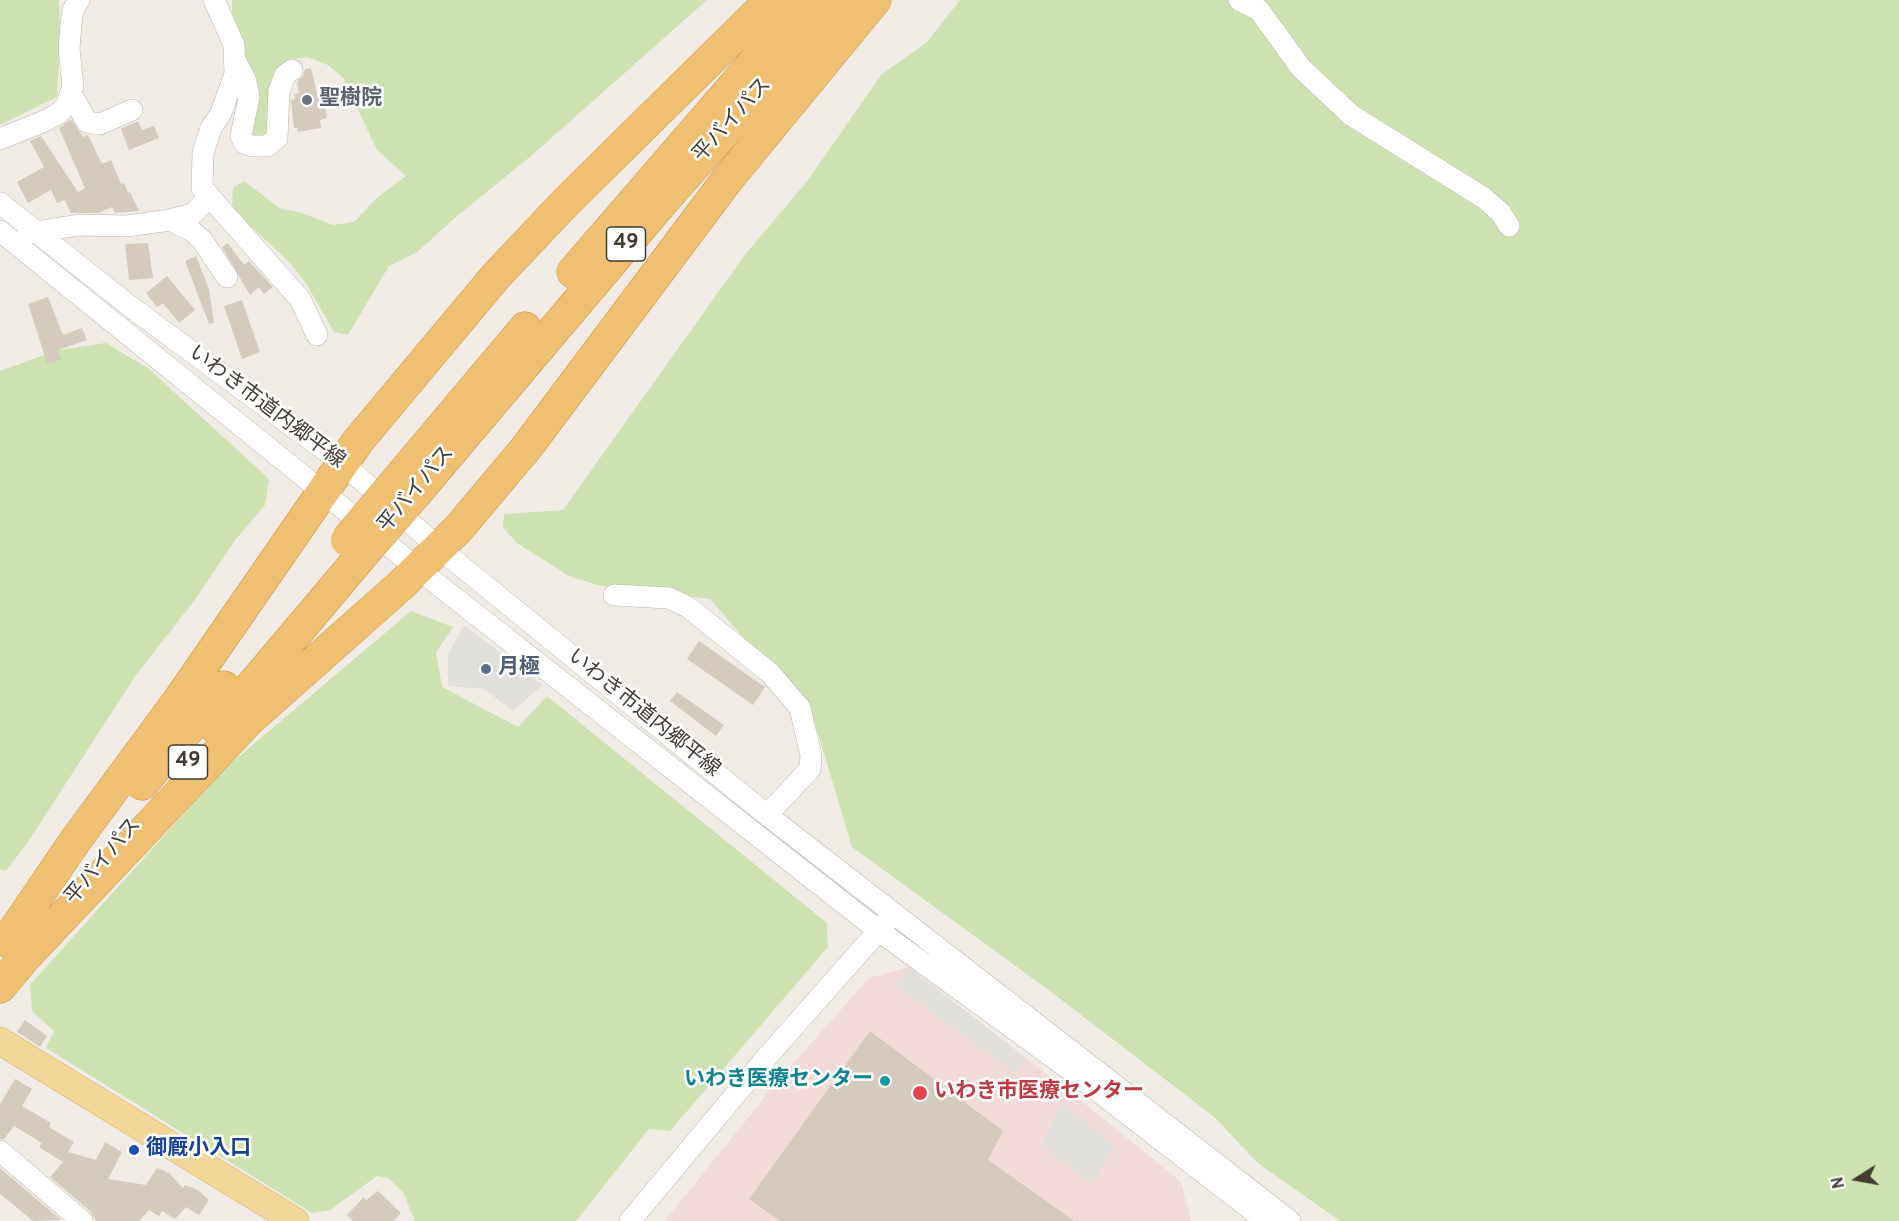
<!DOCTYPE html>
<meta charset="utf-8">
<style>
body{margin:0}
#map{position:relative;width:1899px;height:1221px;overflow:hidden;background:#f0ece5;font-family:Overpass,sans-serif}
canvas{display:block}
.north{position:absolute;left:1827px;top:1149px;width:60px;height:60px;-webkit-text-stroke:4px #fff;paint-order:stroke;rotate:259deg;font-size:16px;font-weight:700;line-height:24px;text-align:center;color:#423c35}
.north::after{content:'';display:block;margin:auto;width:21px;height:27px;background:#423c35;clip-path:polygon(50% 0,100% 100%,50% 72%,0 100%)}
</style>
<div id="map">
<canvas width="1899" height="1221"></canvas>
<div class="north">N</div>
</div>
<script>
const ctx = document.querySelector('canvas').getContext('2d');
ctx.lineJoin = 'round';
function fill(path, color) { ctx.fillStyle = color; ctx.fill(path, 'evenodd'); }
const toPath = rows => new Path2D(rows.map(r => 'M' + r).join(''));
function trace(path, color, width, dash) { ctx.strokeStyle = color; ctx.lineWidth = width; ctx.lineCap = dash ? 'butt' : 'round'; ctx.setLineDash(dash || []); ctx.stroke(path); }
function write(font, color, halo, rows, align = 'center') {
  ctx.font = font + ' Overpass,"Noto Sans JP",sans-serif'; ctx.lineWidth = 5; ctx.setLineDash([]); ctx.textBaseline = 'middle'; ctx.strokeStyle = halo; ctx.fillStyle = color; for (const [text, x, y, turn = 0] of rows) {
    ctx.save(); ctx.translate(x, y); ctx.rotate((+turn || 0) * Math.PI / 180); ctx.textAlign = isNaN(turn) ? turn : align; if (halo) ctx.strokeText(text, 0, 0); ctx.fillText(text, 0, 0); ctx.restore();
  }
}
const medical = toPath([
 [909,967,1084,1103,1181,1182,1191,1221,665,1221,775,1084,869,978]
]);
const green = toPath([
 [0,0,59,0,60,37,57,97,0,125],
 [232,0,707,0,531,156,457,216,417,252,389,266,348,335,334,332,307,285,290,263,237,213,232,206,233,188,244,181,281,209,299,212,333,225,354,222,379,196,406,176,377,150,343,78,328,65,307,57,288,60,275,73,268,130,264,138,249,136,232,20],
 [960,0,1899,0,1899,1221,1340,1221,1259,1164,1213,1116,1046,988,852,847,814,720,710,599,597,585,569,576,517,543,503,527,504,514,563,510,744,256,808,180,881,75,926,43],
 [106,343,149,369,269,479,265,505,236,539,194,601,136,675,28,842,6,871,0,869,0,371,58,350],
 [411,611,453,627,436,652,442,687,518,727,547,696,827,923,828,947,670,1131,649,1129,576,1221,415,1221,403,1192,388,1178,377,1176,330,1210,312,1213,46,1048,54,1031,32,1011,30,985,223,770]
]);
const parking = toPath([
 [464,625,543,685,513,711,484,689,448,686,448,654],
 [909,967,1026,1058,1015,1073,895,985],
 [1061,1102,1115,1146,1092,1184,1042,1146]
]);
const building = toPath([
 [311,68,320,106,325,106,327,118,320,120,321,128,298,132,297,128,294,128,291,100,295,99,294,94,299,93,297,82,303,76,305,69],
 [71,119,83,137,88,135,102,164,111,160,121,184,124,183,128,193,130,192,139,211,115,213,112,207,99,213,71,213,65,200,57,203,51,190,28,203,17,182,44,167,30,141,41,136,78,192,85,188,59,128],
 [138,121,142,130,154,126,159,138,129,150,121,129],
 [148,243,153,278,129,280,125,244],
 [228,243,244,265,249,261,273,287,264,294,259,287,250,295,222,247],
 [196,256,209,289,214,323,209,324,185,261],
 [167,276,195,310,179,323,163,303,157,307,146,293],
 [48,297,63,335,82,328,87,340,58,350,61,360,47,363,28,304],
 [242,300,260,352,242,359,224,306],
 [699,641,765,687,753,705,687,659],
 [677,692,724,725,716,736,670,701],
 [25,1020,47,1036,40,1047,17,1032],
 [870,1031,1003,1131,988,1160,1074,1221,780,1221,749,1199],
 [15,1079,32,1089,22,1106,51,1123,49,1127,74,1142,68,1152,96,1160,105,1142,122,1152,108,1179,146,1185,157,1168,169,1173,183,1188,185,1185,198,1190,209,1200,199,1215,186,1207,175,1219,162,1211,159,1216,149,1210,139,1221,96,1221,90,1211,50,1177,63,1162,39,1147,42,1143,14,1126,4,1139,0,1139,0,1104],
 [0,1168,61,1220,33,1221,15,1206,0,1194],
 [378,1191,401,1213,394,1221,353,1221,347,1215,364,1197,366,1200]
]);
const minor = toPath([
 [214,0,234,45,235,74,221,113,211,128,203,153,202,188,300,299,317,335],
 [1239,0,1259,10,1301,68,1351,115,1484,198,1501,213,1509,226],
 [236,62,246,81,249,97,241,136,244,143,252,146,267,146,277,138,279,91,285,75,292,70],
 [71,94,87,122,100,124,132,110],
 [0,139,47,120,59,113,67,104,73,86,69,49,71,24,73,10,79,0],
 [0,203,131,307,342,463,439,548,767,815,1290,1221],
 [170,220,192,231,202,240,227,277],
 [0,231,418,569,879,931,1069,1069,1266,1221],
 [28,233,79,225,127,226,170,220,193,214,208,198],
 [614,595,669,598,688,607,770,673,800,708,811,755,810,769,767,815],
 [0,1151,82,1221],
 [630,1221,766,1058,887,921]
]);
const major = toPath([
 [0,1041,295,1221]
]);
const highway = toPath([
 [573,272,808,0],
 [398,479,525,328],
 [416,493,663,201,842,0],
 [216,728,363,554],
 [142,784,224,687],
 [7,941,75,841,179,700,358,441,496,276,567,201,771,0],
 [28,954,249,720,401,585,459,528,527,447,727,180,875,0],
 [0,987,40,939]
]);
const highwayBridge = toPath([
 [347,540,398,479],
 [363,554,416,493]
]);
const markers = [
 [307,100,6,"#6b7280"],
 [486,669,6,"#5c6f8a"],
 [885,1081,6,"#0f9aa8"],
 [920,1093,8,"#e0444e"],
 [134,1150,6,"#1a4fb4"]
];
const shields = [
 [626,244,39],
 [188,762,39]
];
const shieldNames = [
 ["49",626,244],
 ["49",188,762]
];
const worshipNames = [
 ["聖樹院",319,100]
];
const streetNames = [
 ["平バイパス",733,121,-48],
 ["いわき市道内郷平線",266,408,37],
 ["平バイパス",417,490,-50],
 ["いわき市道内郷平線",643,714,39],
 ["平バイパス",104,862,-50]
];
const serviceNames = [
 ["月極",498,669]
];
const cultureNames = [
 ["いわき医療センター",873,1081]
];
const healthNames = [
 ["いわき市医療センター",934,1093]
];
const transitNames = [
 ["御厩小入口",146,1150]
];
fill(medical, '#f0dbd9');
fill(green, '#cde1b1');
fill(parking, '#e1dfdc');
fill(building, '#d4cabe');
trace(minor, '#bbb3a8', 22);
trace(major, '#d6b36c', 28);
trace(highway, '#cc9542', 33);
trace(minor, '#fff', 21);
trace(major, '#f3d79a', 27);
trace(highway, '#efc071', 32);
trace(highwayBridge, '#cc9542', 33, []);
trace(highwayBridge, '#efc071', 32);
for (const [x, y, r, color] of markers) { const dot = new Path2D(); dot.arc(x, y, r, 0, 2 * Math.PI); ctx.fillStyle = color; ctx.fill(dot); trace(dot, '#fff', 2); }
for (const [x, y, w] of shields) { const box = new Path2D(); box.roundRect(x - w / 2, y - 17, w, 34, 4.5); ctx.fillStyle = '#fff'; ctx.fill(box); trace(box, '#423c35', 1.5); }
write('bold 20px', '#423c35', null, shieldNames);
write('bold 21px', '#5b616d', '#fff', worshipNames, 'left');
write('21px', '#423c35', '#fff', streetNames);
write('bold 21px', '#4e5e75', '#fff', serviceNames, 'left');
write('bold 21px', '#0d838f', '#fff', cultureNames, 'right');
write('bold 21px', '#be3a42', '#fff', healthNames, 'left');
write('bold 21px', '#164399', '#fff', transitNames, 'left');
</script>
